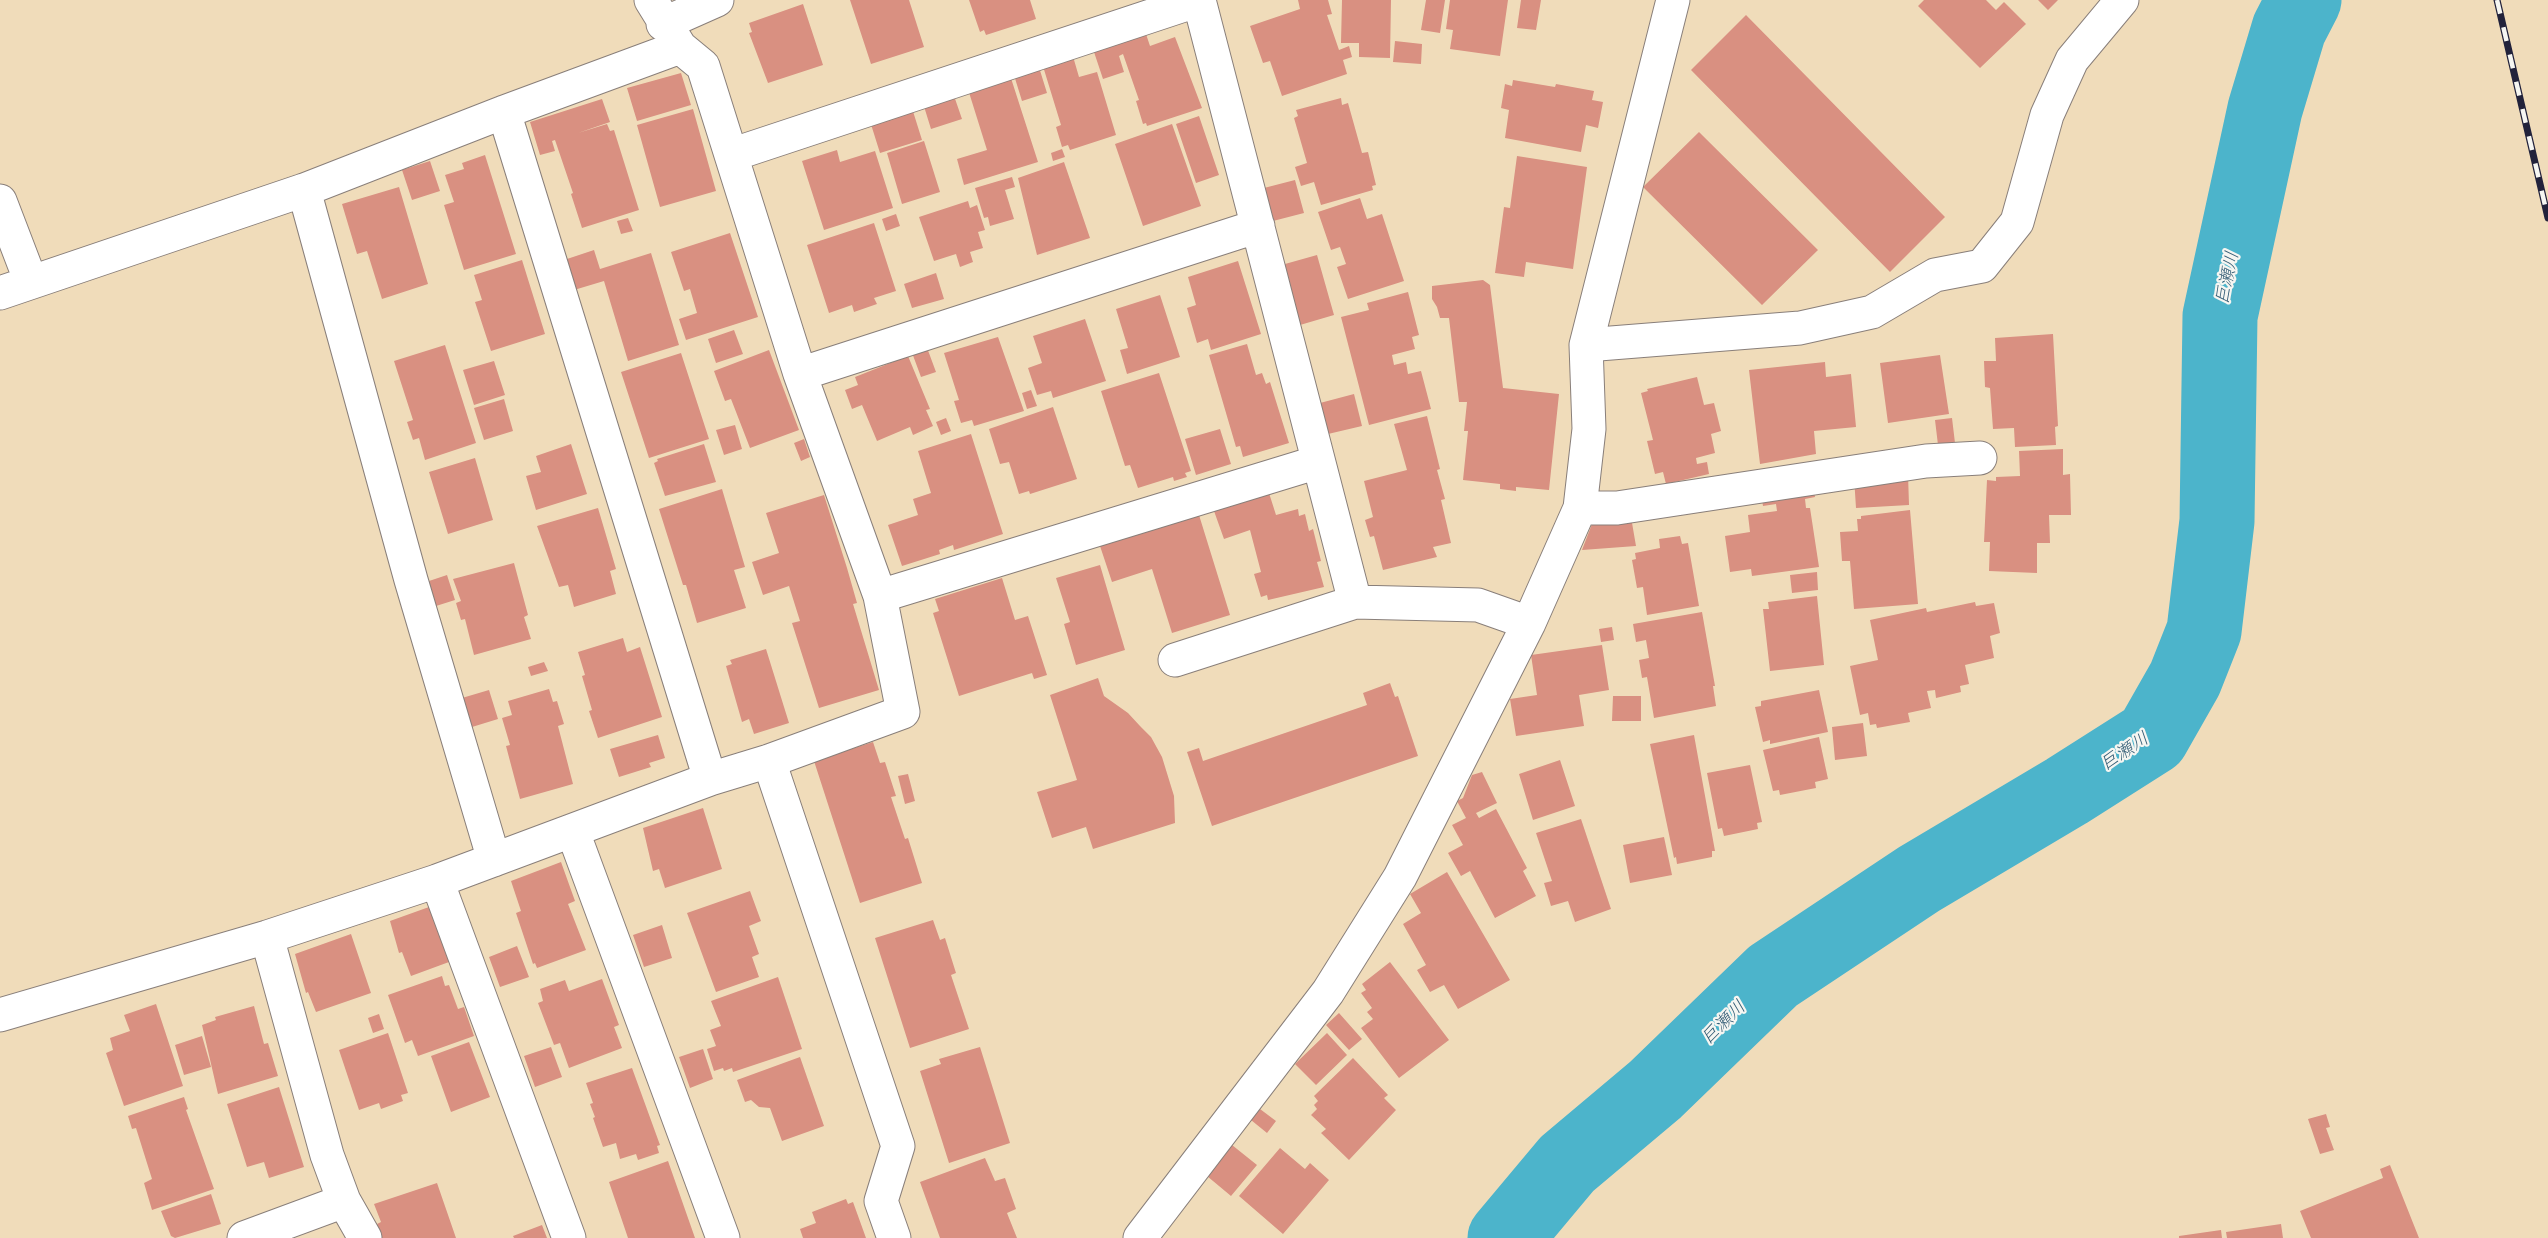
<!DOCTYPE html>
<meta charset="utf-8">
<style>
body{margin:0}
canvas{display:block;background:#f0dcba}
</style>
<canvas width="2548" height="1238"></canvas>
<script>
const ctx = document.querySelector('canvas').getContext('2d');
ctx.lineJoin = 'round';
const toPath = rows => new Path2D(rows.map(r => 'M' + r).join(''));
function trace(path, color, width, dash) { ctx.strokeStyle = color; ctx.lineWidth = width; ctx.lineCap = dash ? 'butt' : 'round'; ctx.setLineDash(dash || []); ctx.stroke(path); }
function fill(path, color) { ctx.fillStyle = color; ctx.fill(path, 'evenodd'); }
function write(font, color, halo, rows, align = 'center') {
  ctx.font = font + ' Sriracha,"Klee One",sans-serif'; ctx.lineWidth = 4.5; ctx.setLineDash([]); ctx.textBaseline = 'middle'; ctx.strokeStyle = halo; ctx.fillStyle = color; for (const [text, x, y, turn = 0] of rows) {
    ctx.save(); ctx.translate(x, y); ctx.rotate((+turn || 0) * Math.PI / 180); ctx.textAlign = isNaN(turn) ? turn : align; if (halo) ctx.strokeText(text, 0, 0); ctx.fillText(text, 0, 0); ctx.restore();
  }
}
const river = toPath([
 [1505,1238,1567,1164,1655,1090,1773,976,1919,879,2067,791,2152,737,2185,679,2204,631,2217,521,2220,316,2265,109,2289,29,2304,0]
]);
const building = toPath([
 [850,0,909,0,924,47,871,64],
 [969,0,1030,0,1036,19,986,35,984,30,980,32],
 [1298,0,1328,0,1332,14,1327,15,1339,50,1349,46,1352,57,1343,60,1347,74,1282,96,1270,61,1263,63,1250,26,1300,9],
 [1342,0,1391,0,1390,58,1359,57,1359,43,1341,43],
 [1426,0,1445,0,1440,33,1421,30],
 [1450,0,1508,0,1500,56,1450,49,1453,30,1446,29],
 [1521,0,1541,0,1536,30,1517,28],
 [1924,0,1986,0,1996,10,2004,2,2026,24,1980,68,1918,6],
 [2038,0,2058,0,2048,10],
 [803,4,823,65,768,83,749,33,752,32,749,23],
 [1746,15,1945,217,1890,272,1691,70],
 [1145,31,1150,46,1175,37,1202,108,1147,126,1146,123,1143,124,1136,101,1139,100,1123,54,1119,56,1124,72,1103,79,1093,49],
 [1395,41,1422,44,1421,64,1393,62],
 [1072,53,1079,77,1097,72,1116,135,1070,150,1068,145,1062,147,1056,127,1061,125,1042,63],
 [1038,64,1047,93,1022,101,1013,72],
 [1009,72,1038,162,964,185,957,159,987,150,967,86],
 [681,73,691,105,637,121,627,88],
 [1513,80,1555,87,1556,84,1594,91,1592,100,1603,102,1598,128,1586,125,1581,152,1505,138,1509,110,1501,108,1505,84,1512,86],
 [952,90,962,119,931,129,922,100],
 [1341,98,1342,105,1348,103,1362,153,1368,152,1376,185,1372,186,1373,190,1321,205,1314,182,1301,186,1295,167,1307,163,1294,118,1298,116,1296,110],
 [602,99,610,122,578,133,607,124,610,131,614,130,639,210,582,228,571,194,573,193,555,140,552,141,555,151,540,155,530,122],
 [911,105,922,140,880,153,869,118],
 [693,109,716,191,660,207,637,125],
 [1199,116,1219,175,1196,183,1176,124],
 [1172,124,1201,206,1143,226,1115,144],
 [1699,132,1818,250,1762,305,1643,187],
 [924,141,940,192,902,204,887,153],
 [1062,149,1065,157,1053,161,1051,153],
 [837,150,840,162,875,151,893,208,824,230,802,161],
 [485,155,516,254,464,270,444,205,454,202,445,175,464,169,462,163],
 [1517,156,1587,167,1573,269,1526,262,1524,277,1495,273,1504,207,1510,208],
 [430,161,440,191,412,200,402,170],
 [1064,162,1090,238,1037,255,1018,178],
 [1012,177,1015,187,1005,190,1014,219,990,226,988,217,984,218,975,188],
 [1295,180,1304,213,1273,221,1264,188],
 [399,187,428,284,382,299,367,251,357,254,342,204],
 [1360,198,1367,219,1382,214,1404,281,1348,299,1337,267,1346,264,1340,247,1331,250,1318,212],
 [968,201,970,208,977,205,985,230,978,232,983,248,970,252,973,262,960,267,956,254,934,261,919,217],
 [896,214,900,226,886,231,882,219],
 [628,218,633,231,621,234,617,221],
 [874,223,896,291,874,298,877,304,854,312,852,305,829,313,807,245],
 [730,233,758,317,686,340,679,319,697,313,690,289,684,291,671,252],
 [594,250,600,269,651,253,679,345,628,361,604,281,574,290,564,260],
 [1317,255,1334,315,1300,325,1285,264],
 [522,260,545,334,491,351,475,302,482,300,474,275],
 [1238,261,1261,334,1211,350,1208,339,1197,343,1187,308,1196,305,1188,277],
 [936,273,944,299,912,308,904,284],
 [1483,280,1490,285,1503,388,1559,394,1549,490,1516,487,1516,491,1500,489,1500,484,1463,480,1468,431,1464,431,1467,402,1459,402,1449,318,1440,318,1437,307,1432,299,1432,286],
 [1408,292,1419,335,1412,337,1415,349,1392,355,1394,365,1406,362,1408,374,1421,371,1431,409,1369,425,1341,317,1369,310,1367,303],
 [1160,295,1180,357,1127,374,1120,350,1128,348,1116,309],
 [1085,319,1106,381,1053,398,1051,391,1037,395,1028,368,1042,363,1033,336],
 [734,330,743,354,716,363,708,339],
 [2053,334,2058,426,2055,427,2056,445,2015,447,2014,428,1993,429,1990,388,1985,387,1984,361,1996,361,1995,338],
 [998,337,1024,411,974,426,972,420,961,423,954,401,959,400,944,353],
 [1247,344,1256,375,1262,373,1266,384,1270,382,1289,443,1243,457,1240,446,1236,447,1209,355],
 [445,345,476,443,425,460,419,438,413,440,407,422,413,420,394,361],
 [926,345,936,372,921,377,911,350],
 [769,350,799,430,750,448,731,399,725,401,714,371],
 [681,353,709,439,649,458,621,372],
 [1940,355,1949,414,1888,423,1880,363],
 [908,356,930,409,926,410,933,426,913,435,910,427,877,441,862,405,852,409,845,390,858,385,855,377],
 [494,361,505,395,474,405,463,370],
 [1825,362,1826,377,1851,374,1856,427,1814,431,1816,454,1760,464,1749,370],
 [1159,373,1191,471,1185,473,1187,477,1174,481,1173,477,1138,488,1130,465,1125,466,1101,391],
 [1697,377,1704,405,1714,403,1721,431,1711,434,1715,453,1696,458,1697,464,1707,462,1709,474,1666,484,1663,472,1655,474,1647,441,1653,440,1641,393,1648,391,1647,389],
 [1031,390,1037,406,1027,409,1022,393],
 [1354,394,1362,426,1328,434,1320,403],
 [504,399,513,431,484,440,474,408],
 [1053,407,1077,479,1030,494,1029,491,1019,494,1009,462,1000,464,989,429],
 [1427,416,1440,469,1437,470,1445,499,1441,500,1451,543,1433,547,1437,557,1383,570,1374,536,1370,537,1365,520,1373,517,1364,481,1407,470,1394,424],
 [946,418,951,431,941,435,936,422],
 [1952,418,1955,443,1938,445,1935,420],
 [735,425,742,449,724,455,716,430],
 [1220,429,1231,464,1196,475,1185,439],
 [971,434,1003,534,954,550,953,545,939,550,940,554,902,566,888,525,918,515,913,499,931,493,918,451],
 [804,439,810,457,801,461,794,443],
 [571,444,587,494,536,510,526,476,541,472,536,456],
 [704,444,716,482,665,496,654,463,658,461,657,459],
 [2063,449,2063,475,2070,474,2071,515,2049,515,2050,543,2037,543,2037,573,1989,571,1990,542,1984,542,1987,480,1996,481,1996,477,2020,476,2019,451],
 [475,458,493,520,448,534,429,472],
 [1908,474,1909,505,1856,508,1854,477],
 [1812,480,1815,497,1805,499,1806,508,1810,508,1819,567,1752,576,1751,569,1730,572,1725,536,1750,532,1748,515,1777,511,1776,504,1763,506,1760,488],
 [722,489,745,567,734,570,746,608,697,623,686,585,683,585,659,509],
 [1269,493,1276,515,1298,509,1299,516,1305,514,1309,531,1313,529,1321,561,1317,562,1324,587,1268,600,1267,595,1261,597,1254,574,1261,572,1250,530,1224,539,1214,511],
 [824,495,847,568,857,603,853,604,879,690,819,708,792,623,800,621,789,586,763,595,752,562,779,553,766,513],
 [598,508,616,569,610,571,616,594,574,607,568,585,559,587,537,526],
 [1910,510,1918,604,1854,609,1850,561,1842,561,1840,532,1858,531,1857,519,1861,519,1861,516],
 [1199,515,1230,615,1172,633,1152,569,1112,582,1100,546],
 [1631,517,1636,546,1582,550,1592,524],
 [1680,536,1682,544,1688,543,1699,606,1647,615,1643,587,1637,588,1632,560,1636,559,1635,553,1660,548,1659,539],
 [514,563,528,615,524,617,531,639,474,655,465,619,461,620,456,603,461,601,453,579],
 [1100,565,1125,650,1076,665,1064,624,1070,622,1056,578],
 [1817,572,1818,590,1792,593,1790,575],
 [447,575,455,600,436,606,429,581],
 [1002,578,1015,620,1028,616,1047,675,1034,679,1032,673,959,696,933,613,939,611,935,599],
 [1817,596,1824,665,1770,671,1763,609,1769,609,1768,602],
 [1975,602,1976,606,1994,603,2000,633,1990,636,1994,658,1965,665,1969,684,1960,686,1961,692,1936,698,1935,690,1927,691,1931,708,1908,713,1910,722,1877,728,1876,724,1870,725,1868,713,1860,715,1850,666,1878,660,1870,620,1926,608,1927,612],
 [1702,612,1715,686,1713,686,1716,706,1654,718,1647,677,1642,678,1639,660,1649,658,1646,640,1636,642,1633,624],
 [1612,627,1614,640,1601,642,1599,629],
 [623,638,627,652,640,647,662,717,598,738,589,711,592,710,582,676,585,675,578,652],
 [1602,645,1609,690,1579,695,1584,726,1516,736,1510,699,1537,695,1531,655],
 [766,649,789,723,754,734,749,719,742,722,726,666,732,664,730,660],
 [544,662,548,671,531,676,528,667],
 [1098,678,1104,696,1128,713,1140,726,1151,737,1162,757,1174,796,1175,823,1093,849,1086,827,1052,838,1037,792,1077,780,1050,695],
 [1390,683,1395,697,1398,696,1418,756,1212,826,1187,752,1199,748,1203,761,1367,705,1363,693],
 [549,689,553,702,557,701,564,724,558,726,573,784,520,799,506,746,510,745,502,718,512,715,508,701],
 [489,690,498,719,472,727,462,698],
 [1819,690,1828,732,1770,744,1770,740,1763,742,1755,707,1761,706,1761,701],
 [1613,696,1641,696,1641,721,1612,721],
 [1863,723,1867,756,1835,760,1832,727],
 [658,735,665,758,649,763,651,767,619,777,610,749],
 [1694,735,1715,851,1712,851,1712,857,1677,864,1676,857,1674,858,1650,744],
 [1819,737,1828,779,1815,782,1816,788,1780,795,1779,790,1773,791,1763,750],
 [873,742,880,763,885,762,896,796,891,797,905,839,908,838,922,883,860,903,814,761],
 [1560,760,1575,806,1533,820,1519,774],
 [1750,765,1762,822,1757,823,1758,829,1724,836,1722,828,1718,829,1707,773],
 [1482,772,1497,803,1476,813,1479,818,1496,809,1527,868,1523,871,1536,896,1495,918,1470,871,1461,876,1448,853,1463,845,1452,825,1466,818,1457,801,1463,798,1472,775],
 [908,774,915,801,905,804,898,776],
 [703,808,722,869,665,888,659,869,653,871,643,828],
 [1581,819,1611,909,1575,922,1568,901,1551,906,1544,883,1552,881,1536,833],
 [1664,837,1672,875,1630,883,1623,845],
 [561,862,575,901,568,904,586,950,537,968,535,963,533,964,516,913,521,911,511,881],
 [1447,872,1510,980,1458,1009,1444,985,1430,992,1417,970,1426,965,1403,924,1421,913,1410,894],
 [750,891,761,921,749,926,759,954,752,957,759,977,716,992,687,913],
 [429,907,449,962,411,976,402,952,399,953,390,921],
 [933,920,940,940,945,938,956,973,951,975,969,1029,910,1048,875,938],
 [662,925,672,958,644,967,633,935],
 [351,934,371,993,316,1012,308,992,306,993,295,954],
 [517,946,529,977,500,987,489,957],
 [1390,962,1449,1040,1399,1078,1361,1028,1373,1019,1367,1012,1372,1008,1361,993,1366,990,1362,984],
 [442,976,445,986,449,985,458,1009,464,1007,474,1036,418,1056,412,1040,405,1043,388,995],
 [778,977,802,1049,733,1072,732,1068,724,1071,723,1068,714,1071,707,1049,716,1046,710,1030,721,1026,711,1001],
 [602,979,619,1025,614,1027,622,1048,569,1068,560,1043,554,1045,538,1003,543,1001,540,989,565,980,569,991],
 [156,1004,183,1086,124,1106,106,1053,113,1050,110,1038,130,1031,124,1015],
 [254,1006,264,1044,268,1043,278,1076,218,1094,202,1025,216,1020,215,1017],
 [1339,1013,1362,1039,1349,1050,1326,1025],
 [379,1014,384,1029,373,1033,368,1018],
 [388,1033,408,1093,401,1095,403,1101,381,1109,379,1103,359,1110,339,1050],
 [1327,1033,1347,1055,1316,1085,1295,1064],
 [202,1036,211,1067,184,1075,175,1045],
 [469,1042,490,1097,451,1112,431,1056],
 [551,1047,562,1077,535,1087,524,1056],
 [980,1047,1010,1143,949,1163,920,1071,941,1064,939,1059],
 [703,1049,713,1079,690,1088,679,1057],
 [800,1057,824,1126,782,1141,770,1108,759,1107,751,1100,745,1102,737,1080],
 [1353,1058,1388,1095,1384,1098,1396,1110,1349,1160,1321,1133,1326,1129,1311,1115,1317,1109,1314,1105,1318,1101,1314,1096],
 [632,1068,660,1145,657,1146,659,1153,638,1160,636,1154,620,1159,616,1143,603,1147,593,1118,595,1117,590,1104,593,1103,586,1083],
 [279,1087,304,1167,269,1178,264,1162,247,1167,227,1104],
 [184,1097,188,1109,186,1110,214,1189,152,1210,144,1183,152,1179,136,1128,132,1129,128,1116],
 [1260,1109,1276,1121,1267,1133,1251,1120],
 [2326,1114,2330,1127,2326,1128,2334,1150,2320,1154,2308,1119],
 [1232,1145,1257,1165,1231,1196,1207,1176],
 [1280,1148,1305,1169,1310,1163,1329,1180,1283,1234,1239,1196],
 [985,1158,995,1181,1005,1178,1016,1209,1007,1213,1017,1238,940,1238,920,1182],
 [668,1161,695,1238,628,1238,609,1182],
 [2390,1165,2419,1238,2311,1238,2300,1211,2383,1178,2380,1169],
 [437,1183,456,1238,382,1238,377,1224,381,1222,374,1204],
 [211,1194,221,1224,175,1238,171,1236,161,1211],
 [846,1199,848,1204,853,1202,866,1238,803,1238,800,1229,816,1223,812,1212],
 [2281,1224,2283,1238,2227,1238,2226,1232],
 [542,1225,547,1238,514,1238,513,1236],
 [2221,1230,2222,1238,2179,1238,2179,1236]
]);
const street = toPath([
 [1199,0,1355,602],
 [663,24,717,0],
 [504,112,710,779],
 [731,155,1199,0],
 [304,190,411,580,494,860],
 [0,201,31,282],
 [0,293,304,190,504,112,680,47,651,0],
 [1586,345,1800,328,1872,312,1935,275,1982,266,2017,222,2047,115,2072,60,2122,0],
 [800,374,1258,226],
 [1580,508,1617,508,1926,461,1980,458],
 [880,596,1318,462],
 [1175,660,1355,602,1478,605,1529,623],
 [769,761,898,1146,881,1201,894,1238],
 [573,832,723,1238],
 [437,881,569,1238],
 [267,937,327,1155,344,1201,365,1238],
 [0,1015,267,937,437,881,710,779,769,761,903,712,880,596,800,374,703,66,680,47],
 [244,1238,344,1201],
 [1140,1238,1328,992,1400,877,1529,623,1580,508,1589,429,1586,345,1673,0]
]);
const rail = toPath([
 [2497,0,2548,218]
]);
const waterNames = [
 ["巨瀬川",2228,278,-78],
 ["巨瀬川",2125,752,-33],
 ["巨瀬川",1724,1023,-44]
];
trace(river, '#4cb4cb', 75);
fill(building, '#d99081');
trace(street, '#897f7a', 35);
trace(street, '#fff', 33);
trace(rail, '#22223b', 7);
trace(rail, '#f6f6f2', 4.5, [14]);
write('italic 18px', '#335c75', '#f6f6f2', waterNames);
</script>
